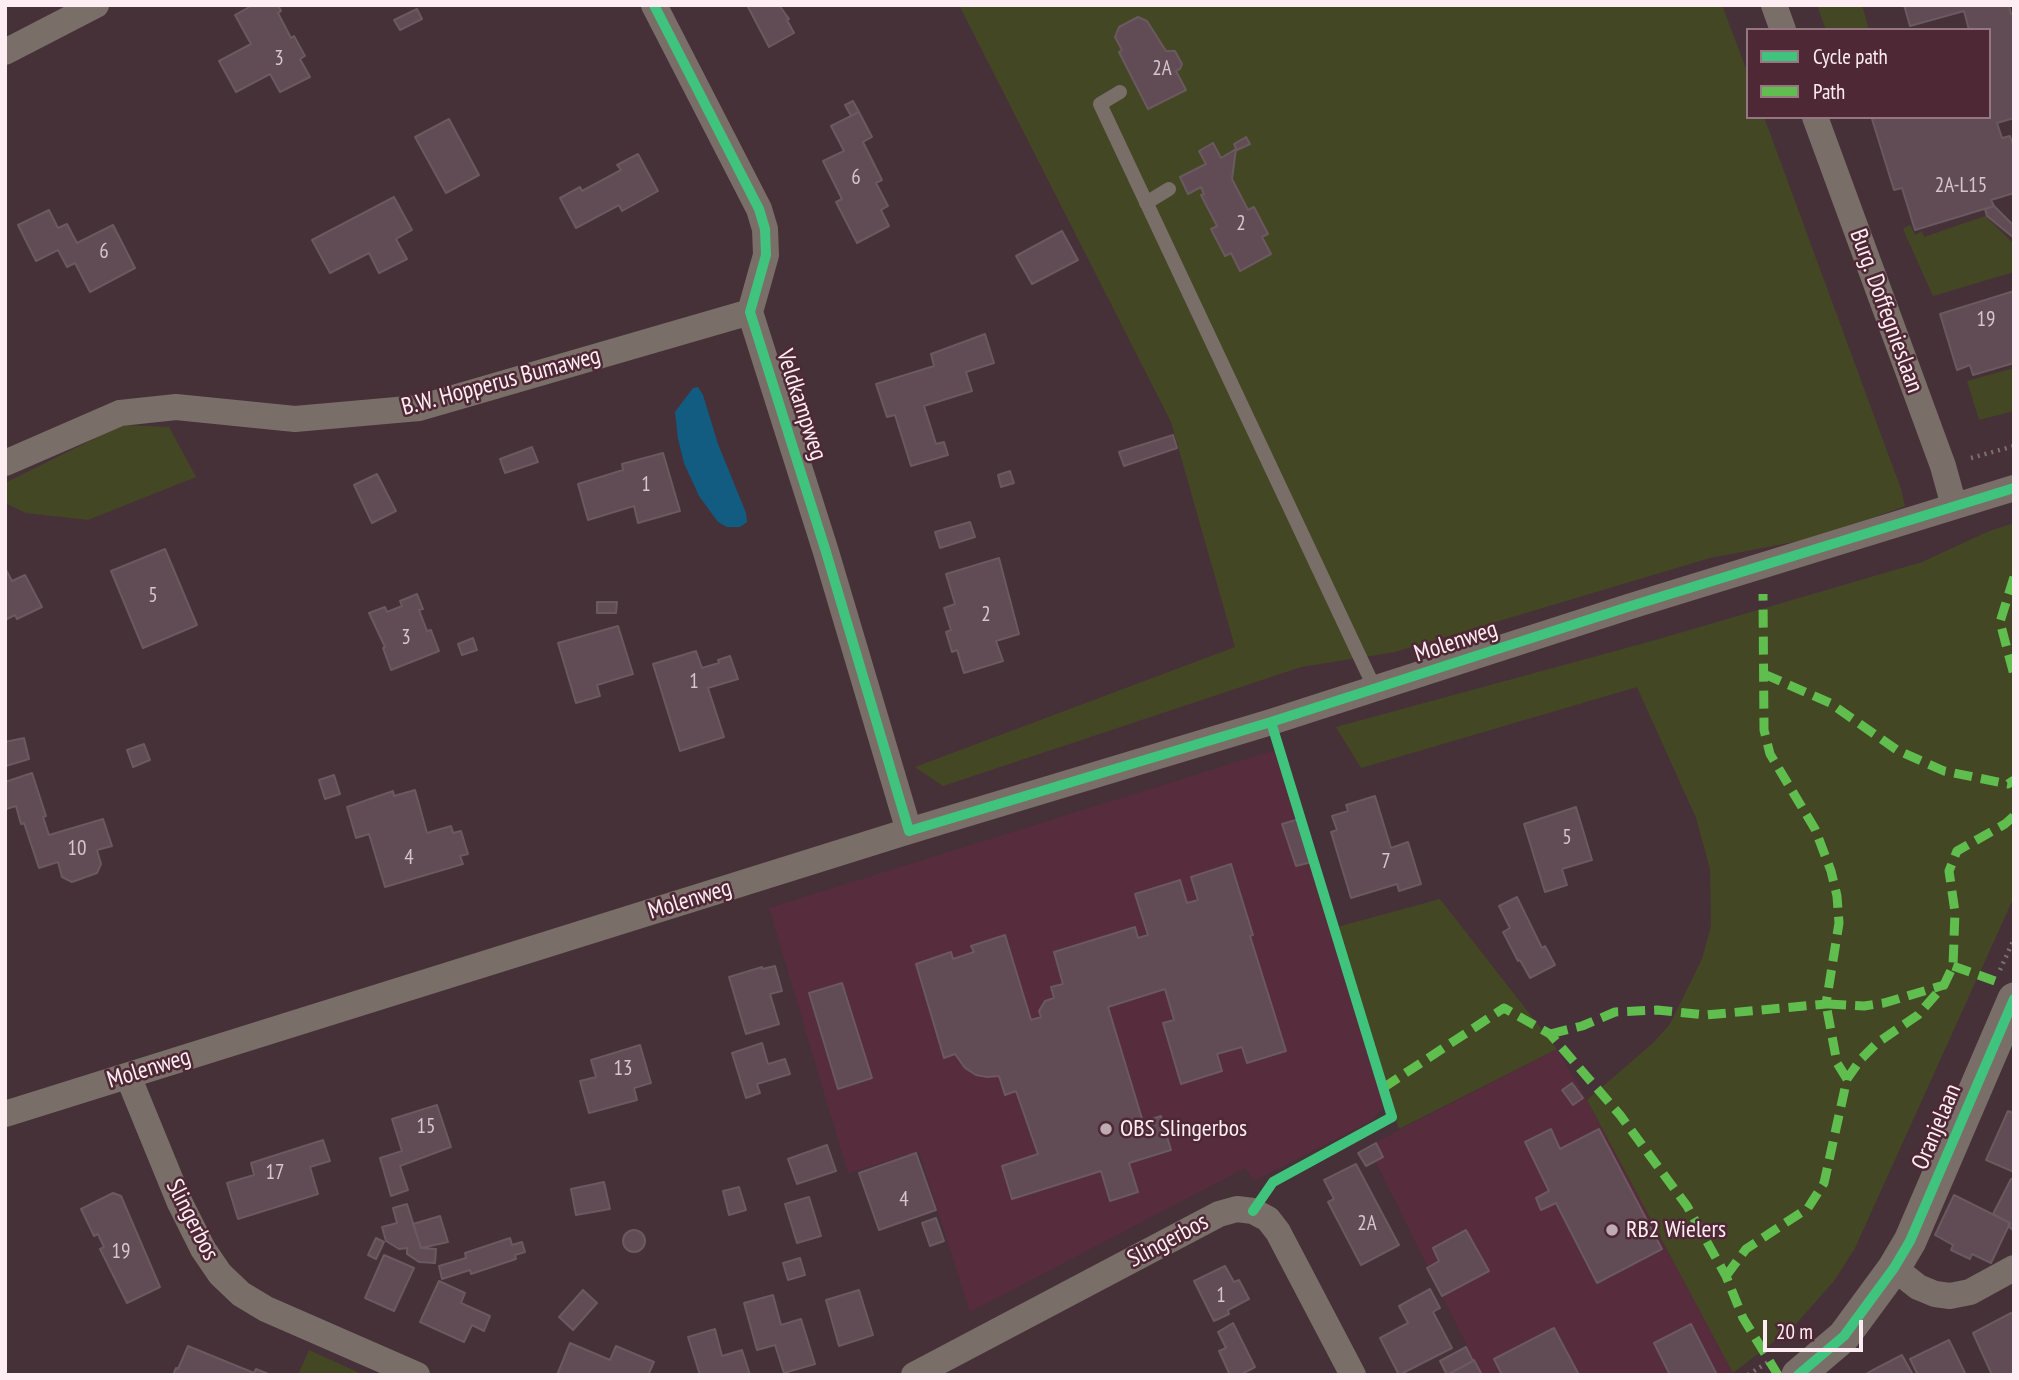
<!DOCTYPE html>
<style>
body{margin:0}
#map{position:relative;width:2019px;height:1380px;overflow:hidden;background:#463139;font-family:"PT Sans Narrow",sans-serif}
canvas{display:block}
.frame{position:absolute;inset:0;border:7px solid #feeef3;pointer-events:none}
.legend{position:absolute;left:1746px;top:28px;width:245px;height:91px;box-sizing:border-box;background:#4f2836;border:2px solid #957782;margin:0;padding:9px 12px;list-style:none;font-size:21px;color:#feeef3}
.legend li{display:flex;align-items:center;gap:14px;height:35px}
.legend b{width:35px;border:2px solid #957782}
.scale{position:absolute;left:1763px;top:1320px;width:100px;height:32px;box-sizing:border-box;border:4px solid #feeef3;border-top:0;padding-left:9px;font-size:21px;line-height:24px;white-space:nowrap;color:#feeef3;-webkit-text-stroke:5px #4f2836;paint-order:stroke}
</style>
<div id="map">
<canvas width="2019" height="1380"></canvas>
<div class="frame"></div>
<ul class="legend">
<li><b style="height:9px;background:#40c37c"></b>Cycle path</li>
<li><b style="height:9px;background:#5fbe4e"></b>Path</li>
</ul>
<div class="scale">20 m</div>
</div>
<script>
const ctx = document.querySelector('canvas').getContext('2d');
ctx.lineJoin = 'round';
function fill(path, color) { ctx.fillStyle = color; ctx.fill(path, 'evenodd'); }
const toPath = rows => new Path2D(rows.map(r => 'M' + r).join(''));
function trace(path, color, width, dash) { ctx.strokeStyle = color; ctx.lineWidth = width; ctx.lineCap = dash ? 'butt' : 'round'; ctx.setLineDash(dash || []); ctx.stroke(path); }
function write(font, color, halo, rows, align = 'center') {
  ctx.font = font + ' "PT Sans Narrow",sans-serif'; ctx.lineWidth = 5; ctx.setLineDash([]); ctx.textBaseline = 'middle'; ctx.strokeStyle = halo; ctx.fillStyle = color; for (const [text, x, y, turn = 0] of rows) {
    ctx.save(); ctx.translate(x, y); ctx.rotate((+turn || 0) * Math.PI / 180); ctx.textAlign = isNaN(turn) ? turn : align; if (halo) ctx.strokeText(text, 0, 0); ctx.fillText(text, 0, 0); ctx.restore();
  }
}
const built = toPath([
 [1275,750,1384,1106,1371,1121,1254,1181,1245,1168,970,1312,919,1152,848,1173,769,908],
 [1557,1049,1587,1100,1733,1373,1729,1375,1439,1375,1473,1358,1368,1146]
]);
const green = toPath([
 [959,5,1722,5,1748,74,1748,117,1764,117,1901,489,1905,506,1820,537,1710,558,1395,652,1301,667,943,786,915,767,1235,647,1171,422],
 [1817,5,1862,5,1869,30,1826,30],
 [1985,216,2014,244,2014,272,1933,296,1903,229,1910,225,1915,235,1922,231,1924,237],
 [2014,368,2014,411,1979,420,1967,381],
 [122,425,169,427,196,477,88,520,26,513,5,503,5,483],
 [2014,523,2014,897,1855,1248,1834,1281,1794,1326,1733,1373,1587,1100,1653,1043,1670,1024,1702,959,1711,926,1710,869,1696,818,1637,687,1361,768,1336,727,1652,641,1922,562,1987,532],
 [1440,899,1557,1049,1399,1129,1337,927],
 [309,1350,364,1375,298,1375]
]);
const water = toPath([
 [698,387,703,395,718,444,746,513,747,522,740,527,727,527,718,522,699,496,684,463,678,439,675,412,693,388]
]);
const building = toPath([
 [253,5,278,5,281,11,278,13,291,38,294,36,305,56,300,59,310,77,280,92,270,74,236,92,219,61,251,44,235,15,253,5],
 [747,5,779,5,789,19,787,20,794,33,769,47,747,5],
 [1904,5,2009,5,2011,14,2014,13,2014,118,1997,123,2002,138,2010,136,2014,148,2014,193,1991,200,1994,206,1915,230,1902,188,1894,190,1872,119,1879,117,1989,117,1989,30,1969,30,1964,11,1910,26,1904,5],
 [417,9,422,19,400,30,394,20,417,9],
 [1138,17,1147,21,1166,51,1175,51,1182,64,1180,69,1176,71,1186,90,1148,109,1119,52,1122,50,1115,37,1119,27,1138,17],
 [853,101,859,112,851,116,845,105,853,101],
 [859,112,872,137,863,142,882,180,876,183,888,206,881,210,889,226,857,243,836,202,842,199,823,161,844,151,831,126,859,112],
 [449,119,479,175,446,193,415,137,449,119],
 [1246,137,1250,144,1237,150,1234,144,1246,137],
 [1213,143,1221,158,1236,149,1232,179,1248,210,1254,207,1268,234,1262,237,1271,254,1240,271,1231,253,1225,256,1211,229,1217,226,1201,195,1204,194,1201,187,1188,194,1180,177,1206,164,1199,151,1213,143],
 [638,154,658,191,622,211,619,205,576,228,560,198,580,187,582,191,621,170,617,165,638,154],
 [394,197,412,230,396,239,407,259,379,273,369,253,330,273,312,240,394,197],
 [1994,206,2014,226,2014,238,1987,216,1985,209,1994,206],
 [49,210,58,228,67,224,77,243,113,225,135,268,90,292,75,263,67,267,58,250,36,261,18,225,49,210],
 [1062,231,1078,260,1032,284,1016,256,1062,231],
 [2014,291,2014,363,1973,375,1970,365,1957,370,1940,314,2014,291],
 [985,334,994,363,966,372,972,391,924,406,936,444,944,442,948,455,911,466,895,415,887,417,876,384,934,366,931,354,985,334],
 [1173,435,1177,448,1124,466,1119,452,1173,435],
 [532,447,538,462,505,473,500,459,532,447],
 [663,453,680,511,638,523,634,506,588,520,578,484,623,470,622,464,663,453],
 [1010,471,1014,483,1001,487,998,475,1010,471],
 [377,474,396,511,372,523,354,485,377,474],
 [970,522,975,537,940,548,935,532,970,522],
 [165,549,197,625,143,648,111,571,165,549],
 [999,558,1019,634,996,641,1003,661,964,673,957,650,952,652,946,632,951,630,944,608,955,604,946,574,999,558],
 [5,568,12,581,25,575,42,607,17,619,15,615,5,620,5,568],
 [417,594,423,609,419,610,427,631,431,630,439,651,391,670,383,648,385,647,369,613,385,607,387,612,402,606,400,601,417,594],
 [597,602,617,602,616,613,597,613,597,602],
 [618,626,633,674,597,685,600,696,576,703,558,643,618,626],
 [473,638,477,650,462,655,458,644,473,638],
 [696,651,702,668,719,663,718,660,730,656,738,679,708,688,724,737,680,751,653,664,696,651],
 [24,738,29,759,6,766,5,742,24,738],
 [144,744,150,760,133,767,127,750,144,744],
 [32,773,46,816,43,817,49,835,103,819,112,846,97,850,101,864,97,873,72,882,62,877,58,862,39,868,24,823,21,824,16,806,6,809,5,805,5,782,32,773],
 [334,775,340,794,325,799,319,780,334,775],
 [415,790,427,833,451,826,453,833,461,831,468,854,460,856,463,864,385,887,369,834,356,838,347,807,393,791,394,796,415,790],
 [1375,796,1391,848,1408,842,1421,884,1399,891,1397,884,1351,898,1331,832,1337,830,1332,816,1348,811,1346,805,1375,796],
 [1576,807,1592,860,1562,869,1567,885,1545,892,1524,824,1576,807],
 [1299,819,1312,862,1296,866,1282,824,1299,819],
 [1231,864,1253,935,1250,936,1286,1051,1247,1063,1242,1047,1217,1054,1222,1071,1181,1084,1163,1023,1174,1020,1165,989,1108,1007,1143,1122,1161,1116,1171,1150,1129,1163,1138,1192,1110,1201,1101,1171,1012,1199,1002,1166,1038,1154,1016,1091,1005,1095,999,1076,987,1077,976,1075,965,1068,955,1054,944,1058,916,964,951,952,953,959,974,952,971,946,1005,935,1031,1020,1041,1017,1039,1011,1045,1001,1054,998,1051,987,1063,984,1054,952,1135,927,1138,938,1148,935,1135,894,1180,880,1187,903,1198,900,1191,877,1231,864],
 [1517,897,1542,948,1545,946,1555,965,1530,978,1520,960,1518,961,1503,932,1510,928,1499,906,1517,897],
 [775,966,782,991,770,994,779,1024,746,1034,729,977,762,967,762,969,775,966],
 [842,983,872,1078,838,1089,809,993,842,983],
 [762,1043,768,1064,785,1059,790,1074,757,1084,760,1093,746,1098,732,1053,762,1043],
 [640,1045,651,1083,634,1088,637,1100,589,1113,580,1081,596,1077,591,1060,640,1045],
 [1572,1083,1583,1098,1573,1105,1562,1090,1572,1083],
 [437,1105,451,1147,400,1166,408,1190,391,1196,380,1158,402,1151,392,1119,437,1105],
 [2008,1111,2014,1113,2014,1172,1986,1160,2008,1111],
 [1551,1129,1560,1149,1599,1129,1662,1249,1597,1283,1556,1203,1541,1210,1536,1198,1549,1191,1525,1142,1551,1129],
 [323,1140,330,1161,310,1167,318,1194,238,1219,227,1183,254,1175,251,1163,323,1140],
 [1376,1143,1383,1157,1366,1166,1358,1153,1376,1143],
 [827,1145,836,1171,797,1184,788,1159,827,1145],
 [916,1153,936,1210,879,1230,859,1173,916,1153],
 [1356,1164,1399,1245,1361,1265,1328,1202,1334,1199,1324,1180,1356,1164],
 [2011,1179,2014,1180,2014,1231,2008,1226,2010,1223,1993,1214,2011,1179],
 [604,1182,610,1209,576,1215,571,1189,604,1182],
 [739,1187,746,1210,729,1215,723,1191,739,1187],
 [113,1193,121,1196,160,1287,127,1303,100,1249,104,1247,98,1234,94,1236,81,1209,113,1193],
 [1954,1195,2010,1223,1991,1263,1972,1254,1970,1259,1951,1250,1953,1245,1935,1235,1954,1195],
 [809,1197,821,1236,797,1243,785,1204,809,1197],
 [407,1204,421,1248,436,1249,435,1263,419,1262,407,1254,407,1248,399,1249,386,1241,382,1227,397,1223,393,1208,407,1204],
 [440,1216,448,1242,421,1248,413,1224,440,1216],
 [936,1218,944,1241,930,1246,922,1223,936,1218],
 [1466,1230,1489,1271,1442,1296,1427,1268,1439,1261,1433,1248,1466,1230],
 '623 1241a11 11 0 1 1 22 0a11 11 0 1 1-22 0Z',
 [376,1238,384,1242,376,1259,368,1255,376,1238],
 [510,1238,512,1245,522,1242,525,1252,515,1255,516,1259,471,1274,470,1270,442,1279,439,1266,466,1258,465,1253,510,1238],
 [384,1255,414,1268,394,1311,365,1298,384,1255],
 [800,1258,805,1275,788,1280,783,1263,800,1258],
 [1225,1266,1234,1282,1239,1280,1249,1299,1228,1310,1229,1314,1214,1321,1194,1281,1225,1266],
 [439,1281,465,1293,461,1303,490,1316,484,1331,472,1325,464,1342,420,1322,439,1281],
 [1430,1289,1440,1308,1433,1312,1452,1348,1399,1375,1380,1338,1408,1323,1399,1306,1430,1289],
 [583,1290,597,1303,573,1330,559,1317,583,1290],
 [859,1290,873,1335,839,1346,826,1300,859,1290],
 [773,1295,781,1325,801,1319,815,1364,784,1373,775,1345,757,1350,744,1303,773,1295],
 [2011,1313,2014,1317,2014,1375,1992,1375,1973,1333,2011,1313],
 [1233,1323,1255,1367,1240,1375,1230,1375,1219,1351,1226,1348,1218,1332,1233,1323],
 [1691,1324,1717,1375,1670,1375,1654,1343,1691,1324],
 [1554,1328,1579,1375,1502,1375,1494,1359,1554,1328],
 [715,1329,722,1356,742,1350,750,1375,700,1375,688,1337,715,1329],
 [1949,1340,1966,1375,1918,1375,1910,1359,1949,1340],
 [570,1343,610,1360,616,1346,654,1362,648,1375,557,1375,570,1343],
 [188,1346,254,1373,256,1369,271,1375,173,1375,176,1368,178,1369,188,1346],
 [1466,1347,1473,1361,1447,1375,1440,1361,1466,1347],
 [1902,1355,1913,1375,1864,1375,1873,1370,1902,1355],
 [1474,1360,1482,1375,1448,1375,1472,1361,1474,1360]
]);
const path = toPath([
 [1971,458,2014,446],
 [2000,970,2014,939],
 [1748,1375,1768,1362]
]);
const service = toPath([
 [1120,92,1100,104,1375,689],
 [1146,203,1169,189]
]);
const minor = toPath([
 [654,5,759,209,765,229,766,255,750,312,826,552,909,831],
 [1774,5,1783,30],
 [5,52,96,5],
 [1815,117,1943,466,1954,506],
 [5,463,120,413,176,407,295,419,419,408,750,312],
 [128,1076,180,1203,203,1249,220,1274,241,1294,266,1309,417,1375],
 [5,1114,909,831,1271,722,1631,606,2014,488],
 [1894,1268,1918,1287,1935,1294,1950,1296,1970,1292,2014,1268],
 [914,1375,1219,1214,1237,1209,1253,1211,1268,1219,1278,1232,1353,1375]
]);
const tertiary = toPath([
 [1798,1375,1844,1336,1894,1268,1910,1241,2014,999]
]);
const quiet = toPath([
 [2014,577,2000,622,2014,675],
 [1764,674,1830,703,1897,750,1944,771,2008,784,2014,780],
 [1953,966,1995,981],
 [1550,1034,1582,1026,1615,1012,1657,1010,1706,1015,1826,1004,1839,923,1837,896,1831,871,1815,829,1770,754,1764,730,1763,594],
 [1847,1079,1837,1063,1826,1004,1864,1006,1884,1003,1944,985],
 [1383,1088,1504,1008,1550,1034,1620,1115,1687,1206,1726,1276,1743,1318,1778,1375],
 [1726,1276,1746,1249,1808,1208,1824,1183,1847,1079,1861,1059,1877,1043,1918,1015,1944,985,1953,966,1955,912,1949,871,1957,851,2005,824,2014,816]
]);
const cycleway = toPath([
 [654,5,759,209,765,229,766,255,750,312,826,552,909,831,1271,722,1631,606,2014,488],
 [1253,1211,1273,1182,1392,1117,1271,722],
 [1798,1375,1844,1336,1894,1268,1910,1241,2014,999]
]);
const markers = [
 [1106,1129,7,"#beacb2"],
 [1612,1230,7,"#beacb2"]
];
const numberNames = [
 ["3",279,59],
 ["2A",1162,69],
 ["6",856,178],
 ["2A-L15",1961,186],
 ["2",1241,224],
 ["6",104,252],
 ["19",1986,320],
 ["1",646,485],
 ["5",153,596],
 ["2",986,615],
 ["3",406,638],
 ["1",694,682],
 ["5",1567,838],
 ["10",77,849],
 ["4",409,858],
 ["7",1386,862],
 ["13",623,1069],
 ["15",426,1127],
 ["17",275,1173],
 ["4",904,1200],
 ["2A",1367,1224],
 ["19",121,1252],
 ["1",1221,1296]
];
const streetNames = [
 ["Burg. Doffegnieslaan",1886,311,70],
 ["B.W. Hopperus Bumaweg",501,382,-15],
 ["Veldkampweg",801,405,72],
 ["Molenweg",1456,642,-18],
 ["Molenweg",690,900,-17],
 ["Molenweg",149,1069,-17],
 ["Oranjelaan",1937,1127,-67],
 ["Slingerbos",192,1220,63],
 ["Slingerbos",1168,1241,-28]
];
const poiNames = [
 ["OBS Slingerbos",1120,1129],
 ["RB2 Wielers",1626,1230]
];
fill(built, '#572c3c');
fill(green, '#444724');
fill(water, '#125c82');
fill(building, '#614c55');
trace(building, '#6a595e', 2);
trace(path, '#7c6f6f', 4.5, [2, 5]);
trace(service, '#7a6e69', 14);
trace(minor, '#7a6e69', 26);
trace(tertiary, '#7a6e69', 33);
trace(quiet, '#5fbe4e', 9, [18, 9]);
trace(cycleway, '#40c37c', 10);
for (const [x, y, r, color] of markers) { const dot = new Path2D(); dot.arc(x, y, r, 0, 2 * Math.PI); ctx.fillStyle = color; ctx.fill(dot); trace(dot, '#4f2836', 2.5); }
write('21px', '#d7c6cc', null, numberNames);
write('24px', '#feeef3', '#4f2836', streetNames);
write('24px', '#feeef3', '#4f2836', poiNames, 'left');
</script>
